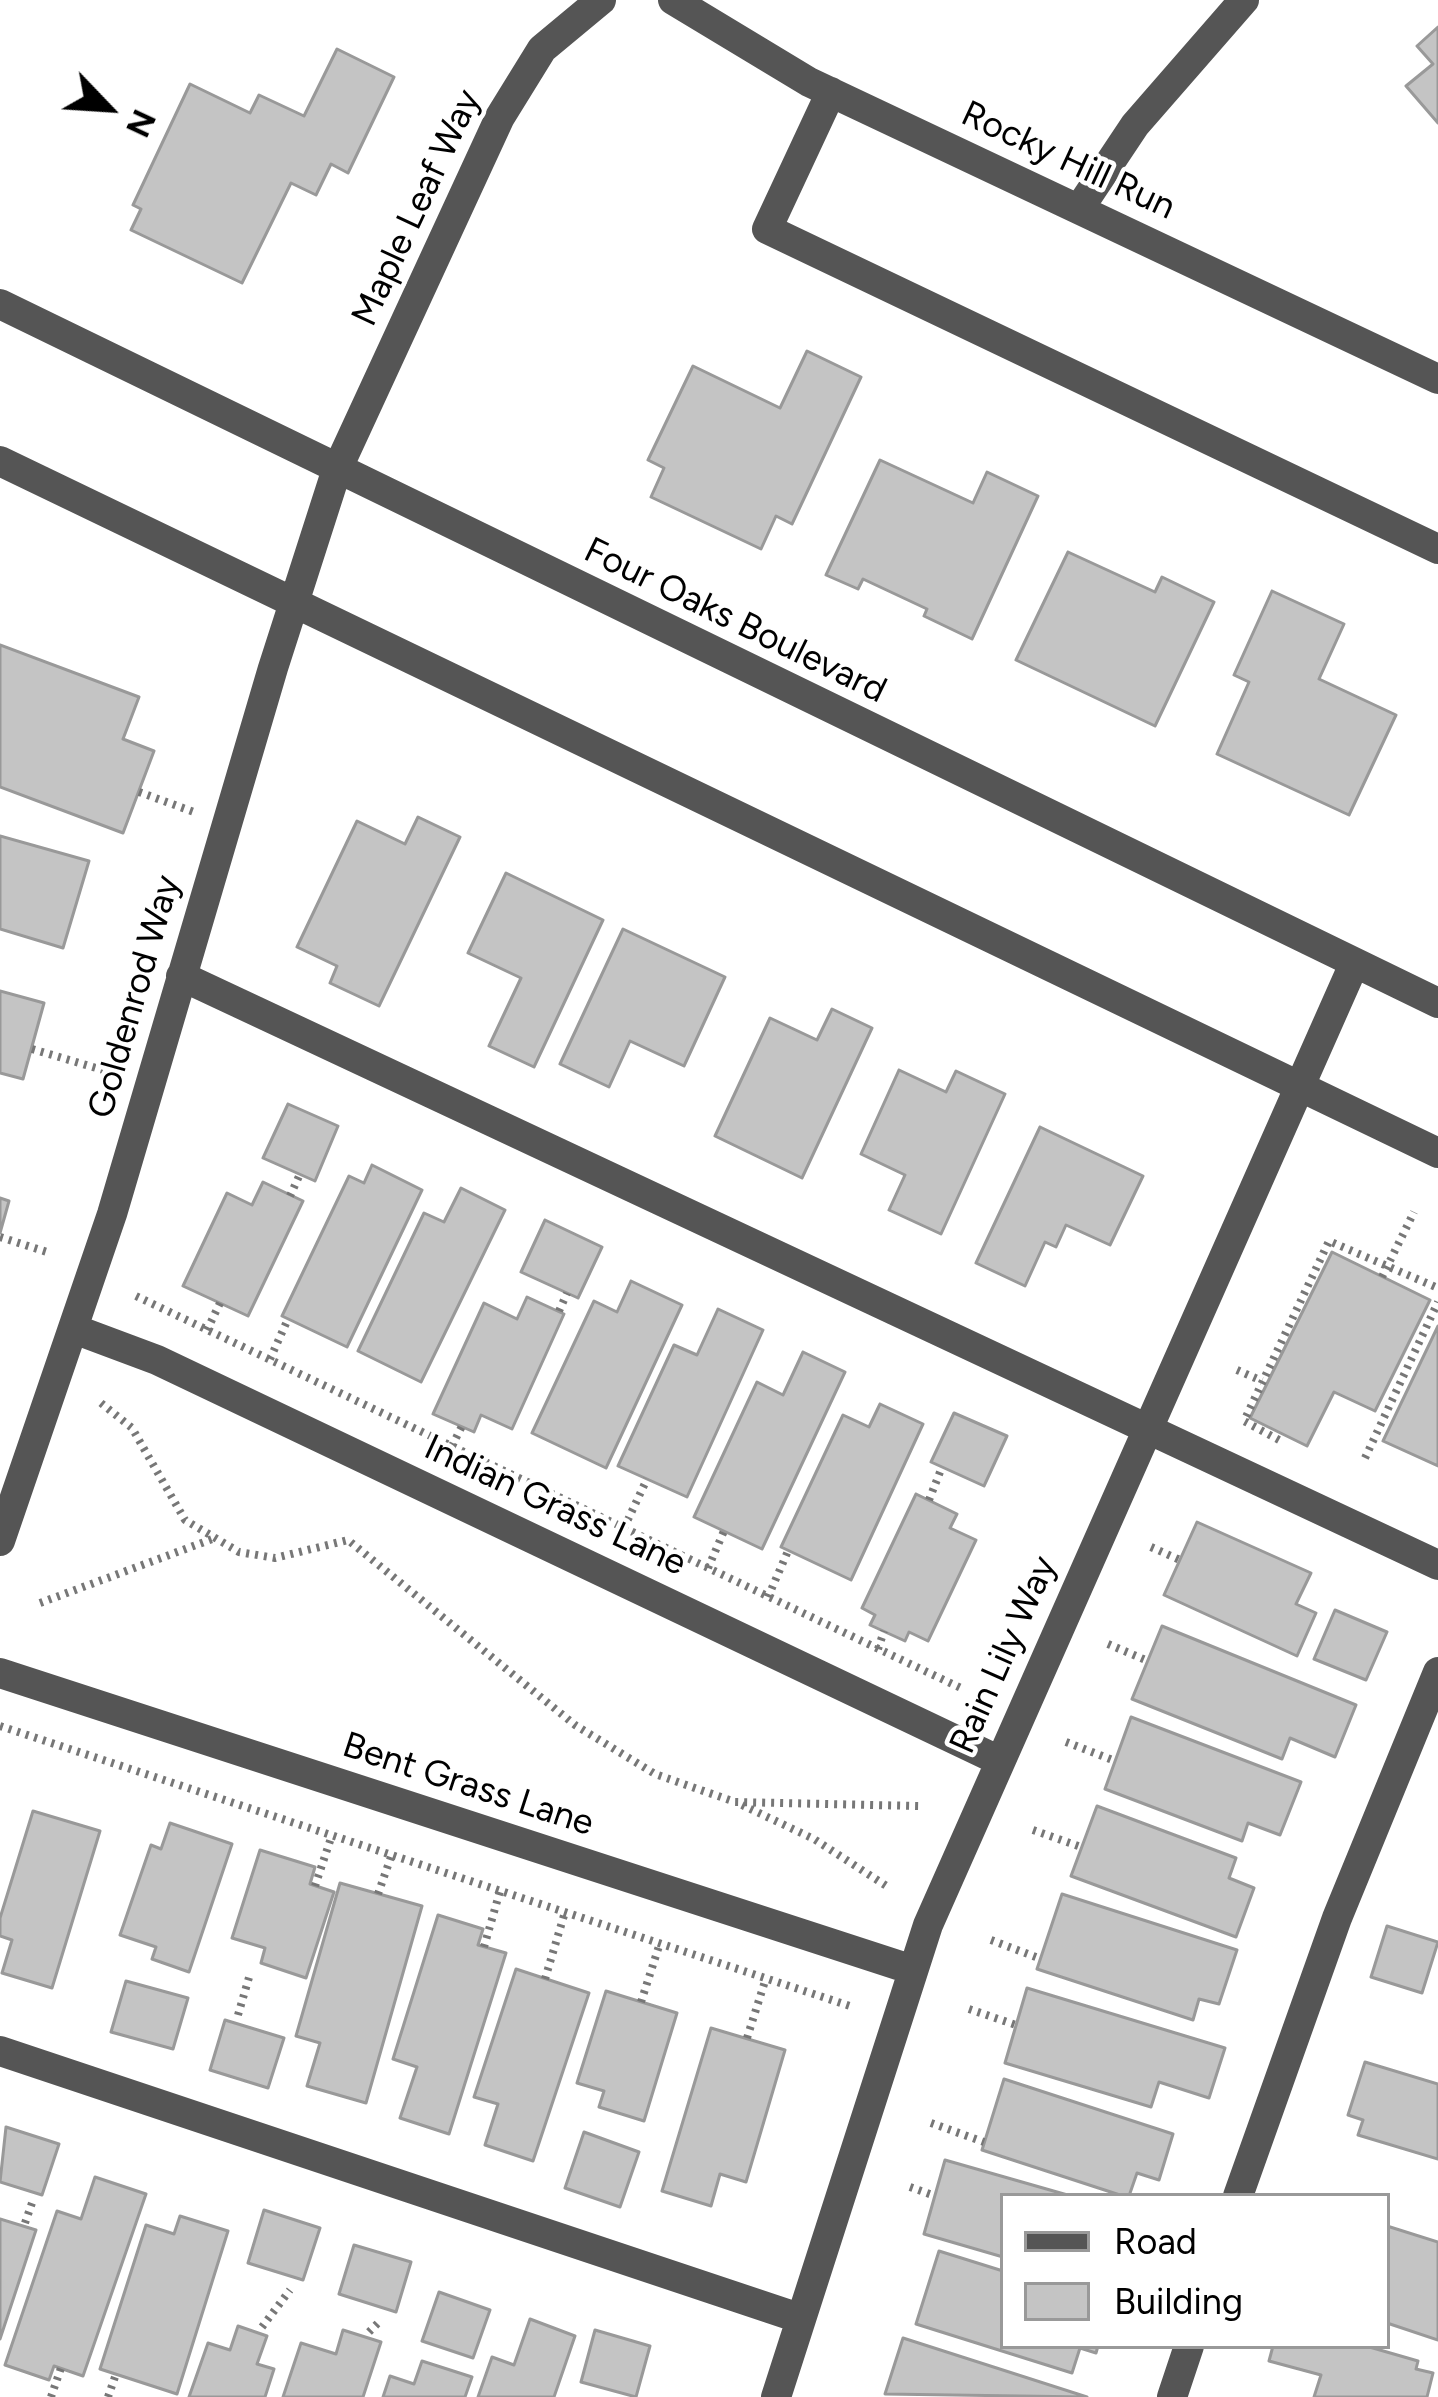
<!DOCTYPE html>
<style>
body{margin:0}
#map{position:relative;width:1438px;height:2397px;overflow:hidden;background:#fff;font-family:Figtree,sans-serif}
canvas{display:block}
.legend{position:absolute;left:1000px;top:2193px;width:390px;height:156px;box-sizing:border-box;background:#fff;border:3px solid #999;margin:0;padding:15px 21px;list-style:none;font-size:36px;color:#000}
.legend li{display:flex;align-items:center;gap:24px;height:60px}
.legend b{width:60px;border:3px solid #999}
.north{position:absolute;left:48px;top:48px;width:120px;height:120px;-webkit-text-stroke:9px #fff;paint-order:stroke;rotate:115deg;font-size:33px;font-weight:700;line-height:48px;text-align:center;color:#000}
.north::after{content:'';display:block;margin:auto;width:42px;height:54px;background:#000;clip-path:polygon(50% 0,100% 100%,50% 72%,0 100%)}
</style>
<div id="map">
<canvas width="1438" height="2397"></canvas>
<ul class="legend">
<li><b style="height:15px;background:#555"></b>Road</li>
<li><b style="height:33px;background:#c4c4c4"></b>Building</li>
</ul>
<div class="north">N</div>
</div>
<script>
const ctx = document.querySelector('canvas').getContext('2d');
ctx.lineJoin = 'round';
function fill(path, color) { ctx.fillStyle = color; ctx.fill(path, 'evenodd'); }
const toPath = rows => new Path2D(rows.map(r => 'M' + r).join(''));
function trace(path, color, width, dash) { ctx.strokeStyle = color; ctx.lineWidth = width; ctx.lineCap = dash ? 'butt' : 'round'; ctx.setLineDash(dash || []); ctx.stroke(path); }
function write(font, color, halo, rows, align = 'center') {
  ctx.font = font + ' Figtree,sans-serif'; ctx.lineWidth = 9; ctx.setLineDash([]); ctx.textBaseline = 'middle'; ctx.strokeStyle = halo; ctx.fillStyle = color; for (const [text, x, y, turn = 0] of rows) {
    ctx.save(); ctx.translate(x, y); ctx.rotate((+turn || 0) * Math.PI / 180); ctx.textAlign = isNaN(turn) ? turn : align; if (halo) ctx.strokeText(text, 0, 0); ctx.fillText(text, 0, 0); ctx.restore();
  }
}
const building = toPath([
 [1438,27,1438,123,1406,86,1433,64,1417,46,1438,27],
 [337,49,394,77,348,173,331,164,316,195,291,183,242,283,131,230,141,209,133,205,190,84,250,113,259,95,304,116,337,49],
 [807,351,861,377,792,524,776,516,761,549,651,497,664,468,648,460,693,366,780,408,807,351],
 [880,460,973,503,987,472,1038,496,972,639,924,616,927,609,863,579,858,589,826,575,880,460],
 [1068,552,1155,592,1162,577,1214,602,1155,726,1016,660,1068,552],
 [1272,591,1344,624,1319,679,1396,715,1349,815,1217,754,1249,682,1234,675,1272,591],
 [0,645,139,697,123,739,154,751,123,833,0,787,0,645],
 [418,817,460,837,379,1006,330,983,337,966,297,947,357,821,405,844,418,817],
 [0,836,89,861,63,948,0,929,0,836],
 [506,873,603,920,534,1067,489,1046,521,978,468,953,506,873],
 [623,929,725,977,684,1066,630,1041,609,1087,560,1064,623,929],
 [0,991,44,1003,23,1079,0,1073,0,991],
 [832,1009,872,1028,802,1178,715,1136,770,1018,817,1040,832,1009],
 [899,1070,946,1092,956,1071,1005,1094,941,1234,889,1210,905,1175,861,1154,899,1070],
 [288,1104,338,1126,315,1181,263,1158,288,1104],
 [1040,1127,1143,1176,1110,1245,1066,1225,1056,1247,1045,1242,1025,1286,976,1263,1040,1127],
 [372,1165,422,1190,347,1347,282,1316,349,1176,364,1183,372,1165],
 [263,1182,303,1201,248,1316,183,1286,227,1193,252,1205,263,1182],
 [461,1188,505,1210,421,1382,358,1351,424,1213,444,1222,461,1188],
 [0,1198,9,1201,0,1233,0,1198],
 [545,1220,602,1247,578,1298,521,1272,545,1220],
 [1332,1252,1430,1300,1375,1411,1334,1392,1307,1446,1250,1418,1332,1252],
 [631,1281,682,1305,606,1468,532,1433,594,1301,617,1312,631,1281],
 [527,1297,564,1314,512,1429,481,1415,474,1432,433,1414,484,1303,517,1319,527,1297],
 [718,1309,763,1330,687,1497,618,1466,674,1345,697,1355,718,1309],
 [1438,1326,1438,1466,1383,1441,1438,1326],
 [803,1352,845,1372,762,1549,694,1517,757,1382,783,1395,803,1352],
 [880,1404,923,1424,851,1580,781,1547,843,1415,869,1427,880,1404],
 [954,1413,1007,1436,984,1486,931,1462,954,1413],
 [916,1494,957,1514,950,1528,976,1540,928,1641,909,1632,905,1641,870,1625,875,1615,862,1608,916,1494],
 [1197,1522,1311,1573,1296,1604,1316,1613,1297,1656,1164,1595,1197,1522],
 [1335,1610,1387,1632,1366,1680,1314,1659,1335,1610],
 [1162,1626,1356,1705,1335,1757,1290,1738,1282,1759,1132,1699,1162,1626],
 [1131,1717,1301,1782,1280,1835,1248,1823,1242,1841,1105,1789,1131,1717],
 [1097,1806,1236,1858,1229,1878,1254,1888,1236,1937,1071,1876,1097,1806],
 [33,1811,100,1831,52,1988,2,1973,12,1940,0,1936,0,1918,33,1811],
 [170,1823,232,1844,189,1972,152,1959,156,1947,120,1935,151,1845,161,1849,170,1823],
 [260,1850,315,1867,310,1884,334,1892,306,1978,261,1963,265,1948,232,1938,260,1850],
 [340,1883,422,1906,366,2103,307,2086,320,2043,296,2036,340,1883],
 [1062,1894,1237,1950,1219,2004,1199,1999,1193,2020,1037,1969,1062,1894],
 [438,1915,483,1929,478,1945,506,1953,449,2134,400,2118,417,2067,393,2059,438,1915],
 [1387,1926,1438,1942,1422,1993,1371,1977,1387,1926],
 [516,1969,589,1993,533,2161,485,2145,498,2104,474,2097,516,1969],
 [126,1981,188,1998,173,2049,111,2032,126,1981],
 [1027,1988,1225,2048,1209,2098,1159,2082,1151,2107,1005,2063,1027,1988],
 [606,1991,677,2013,644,2121,599,2107,604,2091,577,2083,606,1991],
 [225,2020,284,2038,268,2088,210,2070,225,2020],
 [711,2028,785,2050,746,2182,720,2174,711,2206,662,2191,711,2028],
 [1365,2062,1438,2084,1438,2159,1358,2135,1363,2120,1348,2115,1365,2062],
 [1004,2079,1173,2134,1159,2180,1137,2173,1129,2196,1123,2196,982,2150,1004,2079],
 [6,2127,59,2144,42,2195,0,2182,6,2127],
 [584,2132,639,2152,620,2207,565,2188,584,2132],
 [945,2160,1071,2196,1003,2196,1003,2257,924,2234,945,2160],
 [95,2177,146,2194,83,2376,54,2366,49,2380,5,2365,57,2211,81,2219,95,2177],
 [264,2210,320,2228,303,2280,248,2263,264,2210],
 [180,2216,228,2231,177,2394,100,2369,146,2225,174,2234,180,2216],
 [0,2219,36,2230,0,2339,0,2219],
 [1387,2226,1438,2242,1438,2340,1387,2323,1387,2226],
 [354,2245,411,2262,396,2312,339,2294,354,2245],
 [939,2251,1003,2271,1003,2346,1098,2346,1096,2353,1080,2348,1072,2373,916,2324,939,2251],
 [439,2292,490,2310,473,2358,422,2341,439,2292],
 [530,2319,575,2336,554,2397,478,2397,492,2357,514,2365,530,2319],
 [238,2326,267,2336,257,2364,274,2369,265,2397,189,2397,208,2343,230,2350,238,2326],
 [343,2330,381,2342,363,2397,283,2397,301,2343,336,2354,343,2330],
 [595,2330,650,2346,636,2397,581,2382,595,2330],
 [903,2338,1087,2397,885,2394,903,2338],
 [1273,2346,1366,2346,1418,2361,1416,2369,1433,2373,1427,2397,1314,2397,1321,2375,1269,2361,1273,2346],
 [422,2361,472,2377,465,2397,383,2397,390,2376,414,2384,422,2361]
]);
const path = toPath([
 [139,792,194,812],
 [32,1049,103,1070],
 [290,1196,300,1174],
 [0,1237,47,1252],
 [1382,1277,1414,1212],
 [136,1296,965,1690],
 [559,1311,567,1293],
 [207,1330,220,1303],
 [270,1359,288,1319],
 [1237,1370,1262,1381],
 [101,1403,132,1428,185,1520,239,1552,275,1558,348,1540,575,1725,655,1774,735,1802,919,1806],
 [1279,1440,1244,1421,1329,1241,1438,1288],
 [452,1446,462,1426],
 [1365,1458,1438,1302],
 [929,1500,942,1467],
 [624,1528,647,1479],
 [1151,1547,1180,1560],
 [708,1568,724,1531],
 [768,1597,788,1551],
 [40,1603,215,1538],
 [1108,1644,1148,1661],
 [878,1649,884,1631],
 [0,1726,850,2006],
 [1066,1742,1115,1761],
 [742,1805,814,1839,888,1887],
 [1033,1830,1081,1847],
 [315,1886,332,1835],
 [378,1894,392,1854],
 [991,1940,1041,1959],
 [484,1947,500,1891],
 [545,1979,565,1912],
 [641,2002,660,1943],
 [969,2009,1016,2025],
 [238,2015,250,1974],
 [747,2038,766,1978],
 [931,2123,984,2142],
 [910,2187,935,2196],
 [25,2223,32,2203],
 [262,2327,290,2290],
 [369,2332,381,2320],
 [51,2397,61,2368],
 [108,2397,116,2374]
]);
const minor = toPath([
 [673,0,809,82,1438,379],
 [831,92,767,229,1438,549],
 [1079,209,1135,125,1244,0],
 [0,304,1438,1003],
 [0,461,1438,1153],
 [181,976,1438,1565],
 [74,1329,157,1360,1000,1761],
 [0,1541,112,1214,273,668,336,472,500,117,542,49,601,0],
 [0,1673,913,1970],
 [0,2051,799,2318],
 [1238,2196,1337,1918,1438,1672],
 [776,2397,928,1925,1354,964],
 [1172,2397,1189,2346]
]);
const streetNames = [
 ["Rocky Hill Run",1068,161,25],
 ["Maple Leaf Way",417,208,-65],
 ["Four Oaks Boulevard",735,621,26],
 ["Goldenrod Way",135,997,-74],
 ["Indian Grass Lane",555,1506,25],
 ["Rain Lily Way",1004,1655,-66],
 ["Bent Grass Lane",468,1785,18]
];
fill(building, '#c4c4c4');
trace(building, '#999', 3);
trace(path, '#777', 8, [3, 6]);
trace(minor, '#555', 30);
write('36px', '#000', '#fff', streetNames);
</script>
